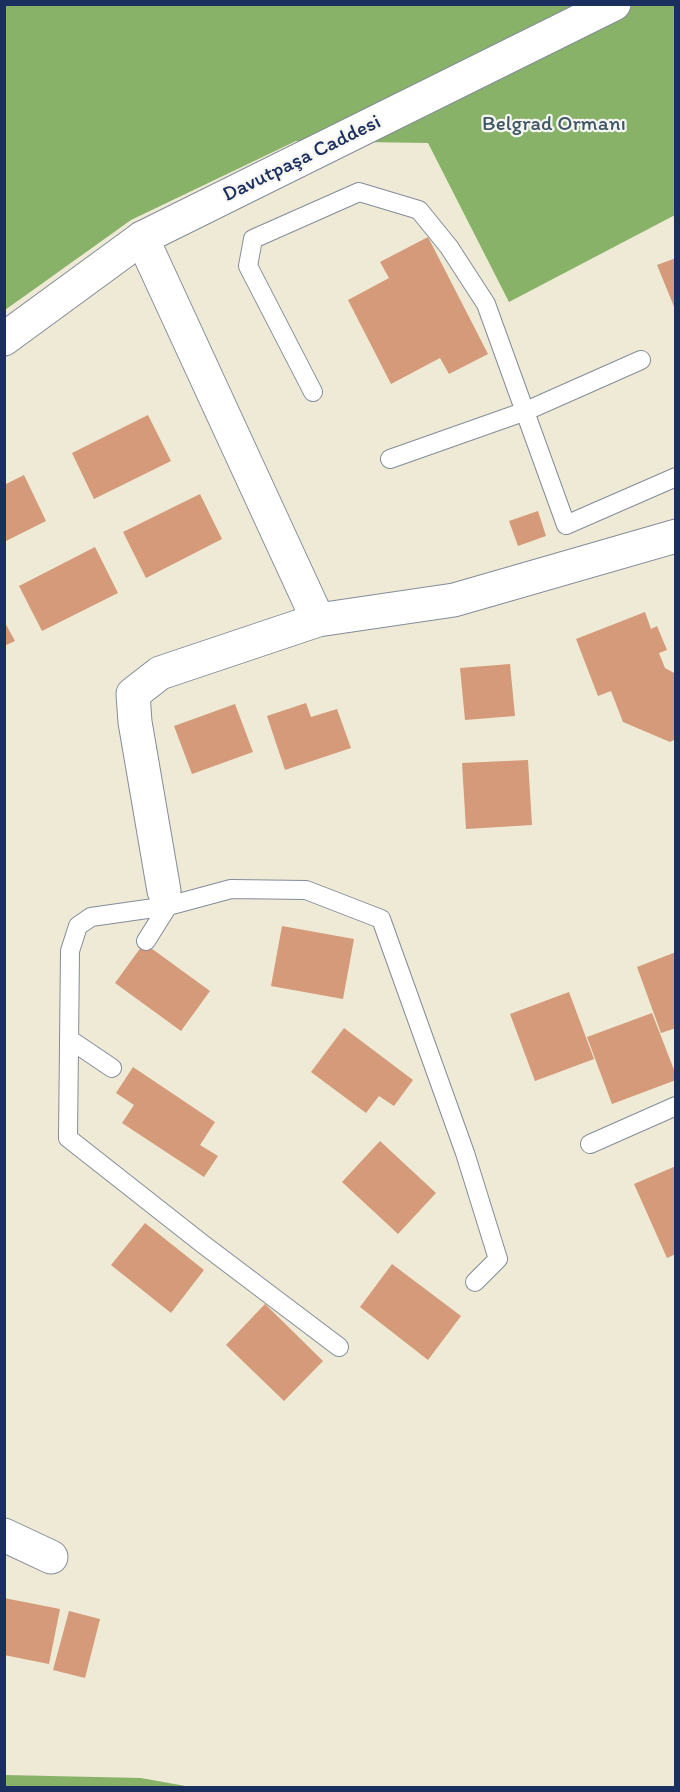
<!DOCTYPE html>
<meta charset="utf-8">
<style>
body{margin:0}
#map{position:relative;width:680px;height:1792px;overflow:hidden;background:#eeead5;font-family:Itim,sans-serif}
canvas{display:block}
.frame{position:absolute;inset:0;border:6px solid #1b2f5e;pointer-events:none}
</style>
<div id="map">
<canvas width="680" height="1792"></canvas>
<div class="frame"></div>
</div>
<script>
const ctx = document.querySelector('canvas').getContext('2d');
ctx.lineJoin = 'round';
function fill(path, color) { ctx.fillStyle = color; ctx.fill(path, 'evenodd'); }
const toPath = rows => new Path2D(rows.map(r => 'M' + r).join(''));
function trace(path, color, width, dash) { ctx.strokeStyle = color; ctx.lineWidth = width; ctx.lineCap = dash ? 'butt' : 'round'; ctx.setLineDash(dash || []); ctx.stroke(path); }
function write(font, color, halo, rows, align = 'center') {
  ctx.font = font + ' Itim,sans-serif'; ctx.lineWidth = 4.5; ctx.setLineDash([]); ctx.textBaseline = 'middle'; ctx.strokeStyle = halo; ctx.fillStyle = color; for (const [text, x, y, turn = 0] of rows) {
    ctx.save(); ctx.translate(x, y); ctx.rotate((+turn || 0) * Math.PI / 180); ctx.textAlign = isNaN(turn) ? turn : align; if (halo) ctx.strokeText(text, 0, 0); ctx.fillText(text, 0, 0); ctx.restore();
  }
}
const forest = toPath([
 [5,5,675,5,675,215,509,302,428,143,296,141,131,220,5,310],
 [5,1775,141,1778,191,1787,5,1787]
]);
const building = toPath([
 [428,237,488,354,449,374,440,358,391,384,348,300,389,278,380,262],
 [676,258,676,309,675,309,657,265],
 [148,415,171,461,94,499,72,453],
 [24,475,46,521,4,542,4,485],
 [200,494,222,539,146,578,123,532],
 [538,511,546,536,518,546,509,521],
 [95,547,118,593,42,631,19,586],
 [645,612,651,629,657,626,667,650,659,653,665,668,676,674,676,739,670,742,623,722,611,691,598,696,576,639],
 [4,621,15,641,4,646],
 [510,664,515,716,465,720,460,668],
 [306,703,311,717,337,709,351,748,285,770,267,716],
 [235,704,253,752,192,774,174,726],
 [528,760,532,825,466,829,462,763],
 [282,926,354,939,343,999,271,986],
 [144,943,210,991,181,1031,115,983],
 [676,952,676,1028,661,1033,637,967],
 [569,992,594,1059,535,1081,510,1014],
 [652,1013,676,1075,676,1080,612,1104,587,1037],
 [344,1028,413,1080,394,1106,379,1096,366,1113,311,1072],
 [133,1067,215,1122,200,1145,218,1156,204,1177,122,1123,134,1105,116,1093],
 [380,1141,436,1193,398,1234,342,1182],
 [676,1166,676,1254,667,1258,634,1184],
 [145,1223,204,1270,171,1313,111,1265],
 [392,1264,461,1316,428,1360,360,1307],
 [265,1304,323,1361,284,1401,226,1345],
 [4,1598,60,1609,49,1664,4,1655],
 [69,1611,100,1619,85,1678,53,1670]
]);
const service = toPath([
 [313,392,248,266,253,239,359,192,419,210,449,247,486,304,566,525,676,477],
 [390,459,526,411,641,360],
 [165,896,168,906,231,889,306,890,381,919,465,1153,498,1259,475,1282],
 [168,906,91,917,78,926,70,951,68,1138,204,1245,339,1347],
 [146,941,168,906],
 [69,1039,112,1068],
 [590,1144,676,1106]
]);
const minor = toPath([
 [142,238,318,620],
 [164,891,135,722,133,694,160,673,318,620,454,600,676,536],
 [4,1535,51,1557]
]);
const tertiary = toPath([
 [4,339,142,238,614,4]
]);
const parkNames = [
 ["Belgrad Ormanı",554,125]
];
const streetNames = [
 ["Davutpaşa Caddesi",302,159,-26]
];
fill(forest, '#88b268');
fill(building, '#d59a79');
trace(service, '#848c9a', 20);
trace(minor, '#848c9a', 35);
trace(tertiary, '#848c9a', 35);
trace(service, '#fff', 18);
trace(minor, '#fff', 33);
trace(tertiary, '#fff', 33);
write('21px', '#3f5764', '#f6f6f2', parkNames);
write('21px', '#1b2f5e', '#f6f6f2', streetNames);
</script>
